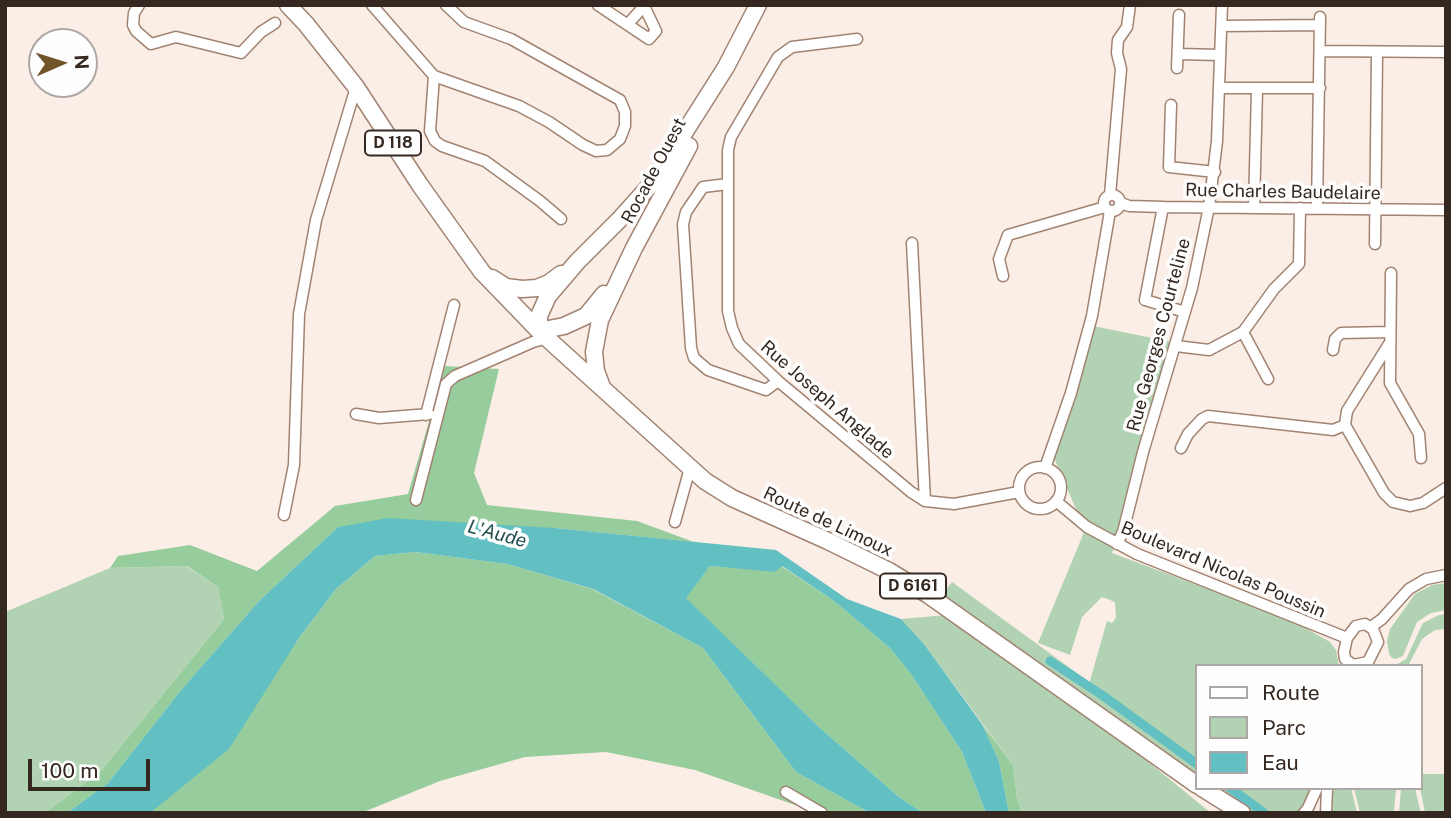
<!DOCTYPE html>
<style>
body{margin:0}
#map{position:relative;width:1451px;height:818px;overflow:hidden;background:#fbeee6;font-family:"Public Sans",sans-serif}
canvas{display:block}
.frame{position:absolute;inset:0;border:7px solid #342820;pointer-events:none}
.legend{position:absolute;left:1195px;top:664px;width:228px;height:126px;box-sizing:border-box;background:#fefefe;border:2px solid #ada8a5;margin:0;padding:9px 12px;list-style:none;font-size:21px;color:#342820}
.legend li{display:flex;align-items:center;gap:14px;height:35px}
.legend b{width:35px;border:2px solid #ada8a5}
.north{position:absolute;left:28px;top:28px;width:70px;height:70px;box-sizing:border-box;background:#fefefe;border:2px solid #ada8a5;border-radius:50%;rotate:87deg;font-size:19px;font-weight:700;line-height:28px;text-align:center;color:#342820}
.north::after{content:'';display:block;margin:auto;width:24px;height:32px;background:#715528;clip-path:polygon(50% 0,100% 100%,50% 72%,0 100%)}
.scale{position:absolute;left:28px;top:759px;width:122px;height:32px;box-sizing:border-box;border:4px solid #342820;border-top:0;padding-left:9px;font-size:21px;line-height:24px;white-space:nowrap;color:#342820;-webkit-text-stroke:5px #fefefe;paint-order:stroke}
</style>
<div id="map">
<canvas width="1451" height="818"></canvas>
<div class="frame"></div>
<ul class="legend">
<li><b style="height:9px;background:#fff"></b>Route</li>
<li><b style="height:19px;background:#b1d3b4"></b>Parc</li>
<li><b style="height:19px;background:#63c0c2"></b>Eau</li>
</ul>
<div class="north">N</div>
<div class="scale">100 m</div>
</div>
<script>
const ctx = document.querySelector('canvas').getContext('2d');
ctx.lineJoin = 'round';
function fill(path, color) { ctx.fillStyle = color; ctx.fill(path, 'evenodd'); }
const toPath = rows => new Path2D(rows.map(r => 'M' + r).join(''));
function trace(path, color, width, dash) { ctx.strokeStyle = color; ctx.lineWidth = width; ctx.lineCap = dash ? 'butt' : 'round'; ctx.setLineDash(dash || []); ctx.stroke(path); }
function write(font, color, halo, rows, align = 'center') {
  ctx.font = font + ' "Public Sans",sans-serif'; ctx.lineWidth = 7; ctx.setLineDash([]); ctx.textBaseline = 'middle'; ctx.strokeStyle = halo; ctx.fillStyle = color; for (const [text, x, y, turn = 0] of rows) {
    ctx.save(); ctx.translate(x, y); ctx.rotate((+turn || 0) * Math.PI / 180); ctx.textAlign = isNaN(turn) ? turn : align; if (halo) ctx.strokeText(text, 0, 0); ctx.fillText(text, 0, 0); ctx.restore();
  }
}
const green = toPath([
 [1093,326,1172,342,1112,553,1293,621,1330,642,1336,650,1339,666,1197,666,1197,779,940,597,952,582,1092,684,1090,681,1107,621,1112,623,1116,618,1115,602,1102,597,1082,617,1070,655,1038,643,1085,530,1048,444],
 [186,566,218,587,224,619,101,771,45,813,5,813,5,612,110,568],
 [1446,583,1446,610,1431,613,1417,622,1403,656,1396,659,1392,658,1389,654,1387,641,1390,629,1415,594,1432,585],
 [1446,614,1446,629,1435,630,1422,639,1408,666,1394,666,1406,659,1423,623,1439,615],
 [947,615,1119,738,1211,813,1022,813,1017,798,1013,765,924,644,901,619],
 [1421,774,1446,774,1446,813,1425,813,1420,788],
 [1211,788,1312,788,1303,810,1299,813,1246,813],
 [1333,788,1351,788,1357,813,1332,813],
 [1354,788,1396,788,1394,812,1360,813],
 [1401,788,1415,788,1421,813,1399,813]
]);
const forest = toPath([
 [445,366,499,369,474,473,487,505,637,521,694,542,555,528,338,527,259,601,181,690,108,783,67,813,45,813,101,771,224,619,218,587,187,566,110,568,118,556,190,545,257,571,335,506,408,494],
 [415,552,507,564,592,589,703,648,796,772,870,813,818,813,695,770,606,752,525,757,440,781,361,813,150,813,164,800,271,680,299,638,336,589,375,556],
 [710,566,774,571,781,566,834,601,890,648,911,674,962,752,986,813,923,813,899,797,820,728,685,598],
 [982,724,1013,765,1017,798,1022,813,1009,813,999,761]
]);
const water = toPath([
 [388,518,555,528,776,550,847,599,901,619,924,644,982,724,999,761,1009,813,986,813,962,752,911,674,890,648,834,601,782,566,775,572,710,566,686,598,820,728,899,797,923,813,870,813,796,772,703,648,593,589,507,564,415,552,375,556,336,589,299,638,229,749,150,813,67,813,108,783,181,690,259,601,338,527]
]);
const canal = toPath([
 [1050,661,1102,695,1197,764],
 [1230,788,1264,813]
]);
const minor = toPath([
 [139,5,134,13,133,25,136,31,151,44,176,37,241,53,261,32,275,23],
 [372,5,434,76,519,106,549,122,583,145,596,151,607,150,620,139,625,126,625,112,620,100,511,39,464,22,446,5],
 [598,5,649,39,656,31,644,6],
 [628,24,645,5],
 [1222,26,1320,25],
 [857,39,792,47,778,57,731,137,728,150,728,311,732,328,739,344,778,381,911,492,925,501,954,504,1019,492],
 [1321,51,1446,52],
 [1178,54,1220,55],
 [1177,68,1179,15],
 [434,76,430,131,435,141,442,146,485,161,540,201,561,219],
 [1219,88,1320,88],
 [1171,105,1169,167,1215,172],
 [728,184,703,187,686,212,683,224,691,348,694,358,708,370,766,390,778,381],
 '1104 203a8 8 0 1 1 16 0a8 8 0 1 1-16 0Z',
 [1110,195,1121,69,1117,53,1118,40,1127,27,1130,5],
 [1121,203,1129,206,1163,207,1446,210],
 [1163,207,1145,300,1185,312],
 [1254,207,1257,90],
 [1317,208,1320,17],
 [912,243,925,501],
 [1375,244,1377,53],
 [1391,273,1390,383,1419,434,1421,458],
 [1003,276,999,259,1008,235,1105,207],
 [1243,332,1268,379],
 [1389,344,1347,411,1345,425,1384,493,1393,502,1410,506,1423,503,1446,488],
 [1176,346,1209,350,1243,332,1274,289,1299,264,1300,208],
 [1333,350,1335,339,1341,333,1389,332],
 [356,414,379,418,429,414],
 [426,415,454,305],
 [1181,448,1188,434,1202,419,1208,416,1333,430,1345,425],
 '1019 488a21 21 0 1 1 42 0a21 21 0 1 1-42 0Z',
 [1045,468,1071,393,1092,316,1110,211],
 [416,500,446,384,455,376,533,342,544,339],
 [1056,501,1087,527,1137,554,1347,638],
 [284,515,294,465,299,314,316,220,356,87],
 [675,522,690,468],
 [1117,544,1123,532,1143,452,1192,288,1209,207,1217,141,1222,5],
 [1365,624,1373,629,1378,642,1368,662,1353,665,1345,659,1344,652,1347,638,1356,626,1365,624],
 [1371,627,1382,619,1409,589,1426,579,1446,575],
 [786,792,822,813],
 [1304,813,1308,808,1317,788],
 [1326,813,1327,788]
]);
const primary = toPath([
 [288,5,306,24,356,87,420,185,482,272,539,331,705,481,732,498,828,541,889,571,927,594,1197,785],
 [492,278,506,287,522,289,537,288,549,283,561,274],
 [539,331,539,316,548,296,577,262,619,220,653,182,726,67,758,5],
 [539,331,564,326,586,316,604,294],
 [602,387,596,371,594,352,600,320,634,248,689,146],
 [1202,788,1242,813]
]);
const shields = [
 [393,143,56],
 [913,586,66]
];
const shieldNames = [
 ["D 118",393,143],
 ["D 6161",913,586]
];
const streetNames = [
 ["Rocade Ouest",654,171,-62],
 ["Rue Charles Baudelaire",1283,192,1],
 ["Rue Georges Courteline",1159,335,-75],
 ["Rue Joseph Anglade",827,400,41],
 ["Route de Limoux",828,522,25],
 ["Boulevard Nicolas Poussin",1223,570,23]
];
const waterNames = [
 ["L'Aude",497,534,15]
];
fill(green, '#b1d3b4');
fill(forest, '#97cd9c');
fill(water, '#63c0c2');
trace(canal, '#63c0c2', 9);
trace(minor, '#a18372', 13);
trace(primary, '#a18372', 19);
trace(minor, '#fff', 10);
trace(primary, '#fff', 16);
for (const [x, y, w] of shields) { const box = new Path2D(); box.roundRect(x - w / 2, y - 12.5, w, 25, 5); ctx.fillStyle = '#fefefe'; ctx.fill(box); trace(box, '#342820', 2); }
write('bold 16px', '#342820', null, shieldNames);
write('18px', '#342820', '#fefefe', streetNames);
write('italic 19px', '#234e4f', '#fefefe', waterNames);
</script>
